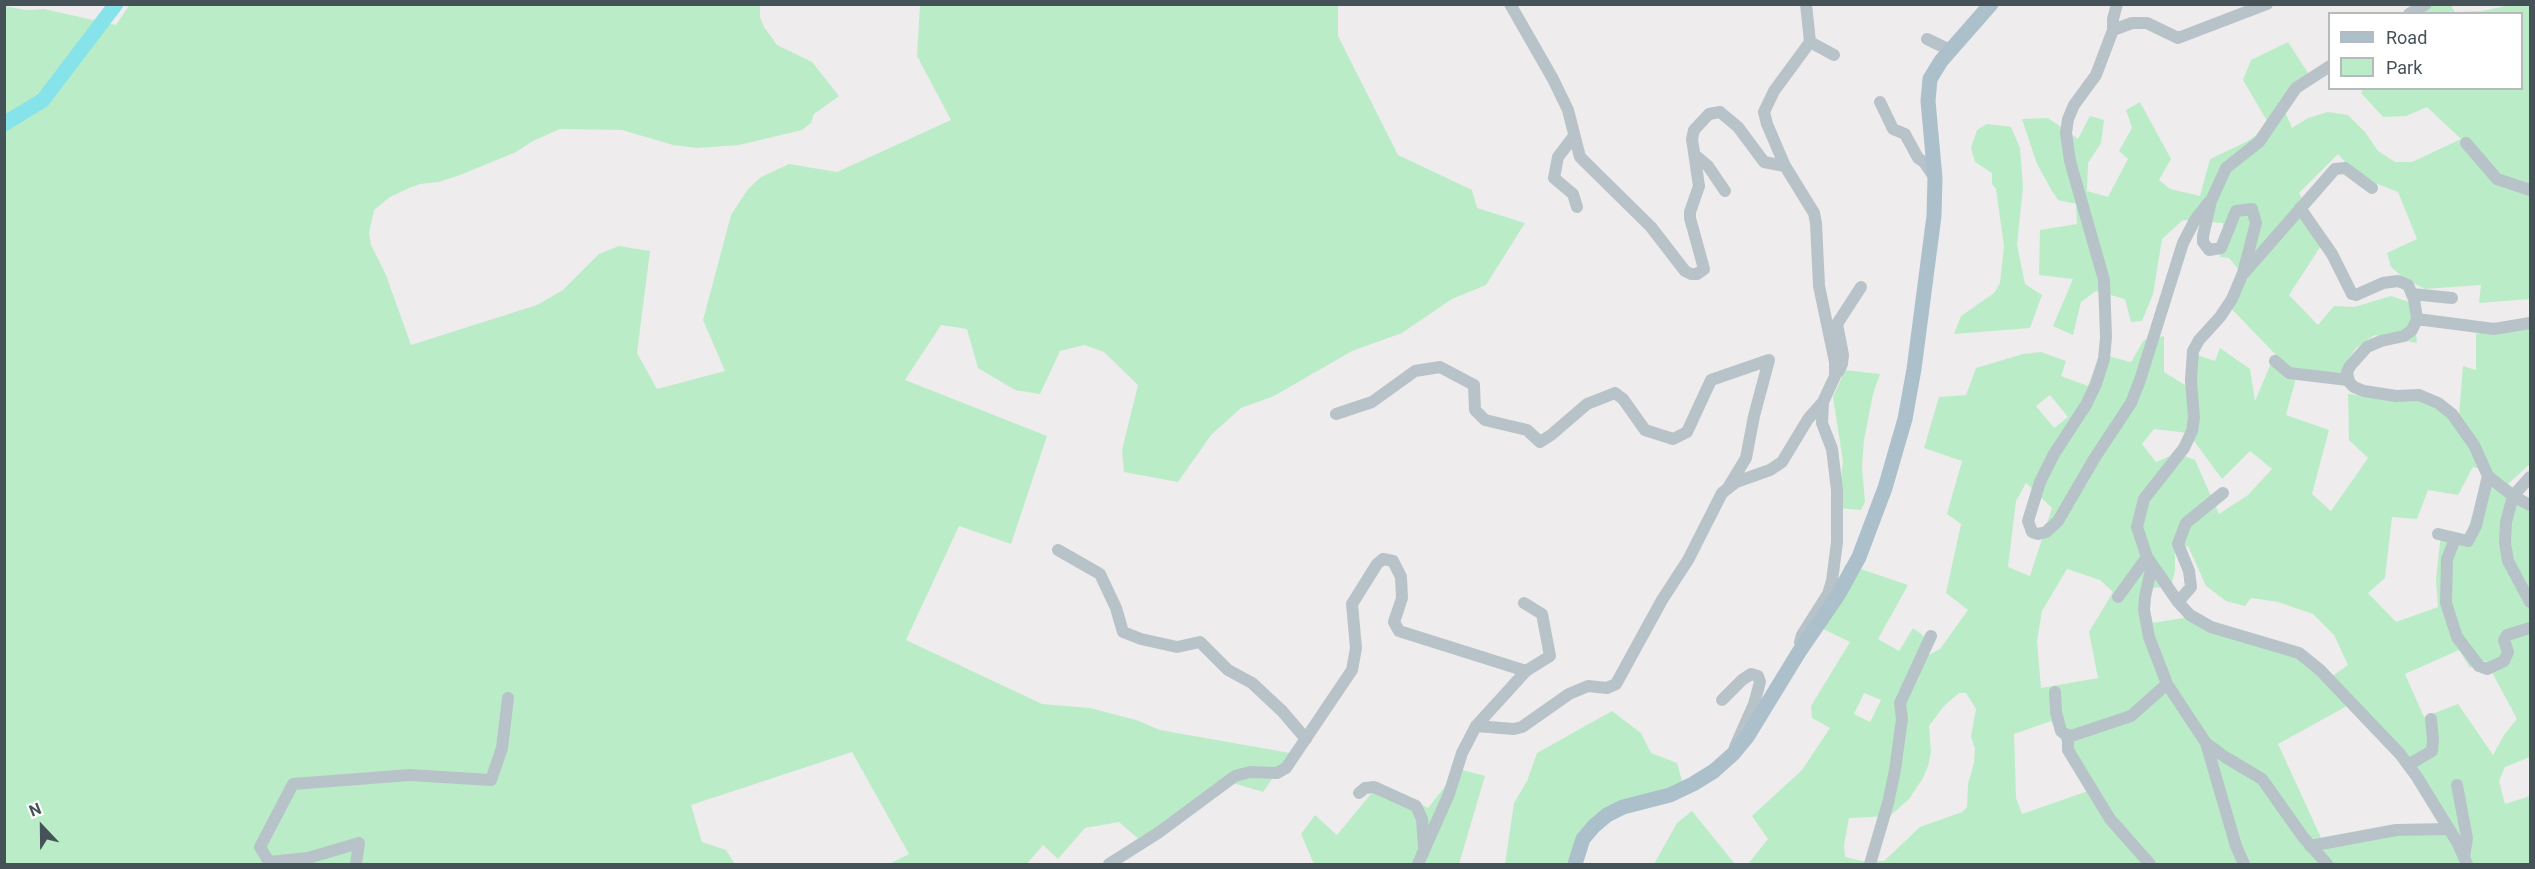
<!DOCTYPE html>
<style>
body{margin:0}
#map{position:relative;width:2535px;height:869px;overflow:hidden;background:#efeced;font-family:Roboto,sans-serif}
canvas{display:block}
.frame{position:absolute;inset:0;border:6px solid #455359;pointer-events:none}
.legend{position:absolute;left:2328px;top:12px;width:195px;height:78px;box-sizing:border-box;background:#fff;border:2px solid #b5babd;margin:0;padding:8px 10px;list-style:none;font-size:18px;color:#455359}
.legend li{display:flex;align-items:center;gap:12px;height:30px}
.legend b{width:30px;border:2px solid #b5babd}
.north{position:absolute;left:12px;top:797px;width:60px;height:60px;-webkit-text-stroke:4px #fff;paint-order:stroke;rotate:338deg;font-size:16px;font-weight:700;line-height:24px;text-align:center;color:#455359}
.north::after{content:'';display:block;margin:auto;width:21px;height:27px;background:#455359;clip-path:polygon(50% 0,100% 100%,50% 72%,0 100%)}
</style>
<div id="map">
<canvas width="2535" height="869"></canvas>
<div class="frame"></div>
<ul class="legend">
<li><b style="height:8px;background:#acc0cc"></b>Road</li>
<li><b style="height:16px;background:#baedc7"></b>Park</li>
</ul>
<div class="north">N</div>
</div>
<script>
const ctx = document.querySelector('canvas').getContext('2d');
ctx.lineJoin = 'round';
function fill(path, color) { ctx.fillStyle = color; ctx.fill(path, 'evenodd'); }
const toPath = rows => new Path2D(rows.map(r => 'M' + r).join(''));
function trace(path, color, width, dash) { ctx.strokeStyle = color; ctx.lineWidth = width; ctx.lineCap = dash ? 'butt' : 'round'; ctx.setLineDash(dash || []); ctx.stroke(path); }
const green = toPath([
 [130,4,760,5,760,17,764,27,777,45,812,62,839,96,814,114,811,123,802,130,739,145,697,148,673,145,622,130,560,129,533,141,516,152,460,175,439,182,420,184,409,188,390,197,374,210,369,233,371,245,386,275,411,345,537,305,563,290,599,254,619,246,650,251,637,353,657,389,725,371,703,320,731,215,748,189,761,177,789,164,837,172,951,120,917,56,920,5,1338,5,1338,36,1398,155,1472,190,1477,208,1525,223,1486,285,1452,299,1402,333,1352,351,1274,396,1241,408,1211,435,1178,482,1124,472,1122,450,1138,385,1104,352,1084,345,1060,351,1040,394,1015,390,978,368,967,329,941,325,905,380,1047,436,1011,544,959,526,906,640,1042,704,1090,708,1136,720,1160,730,1290,753,1263,792,1233,783,1141,841,1119,822,1085,828,1058,859,1043,845,1027,864,889,864,909,854,852,752,691,805,702,842,726,850,735,864,5,864,4,6,26,10,44,9,116,25],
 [2427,5,2451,5,2455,12,2482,11,2511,5,2530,5,2530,299,2479,303,2481,285,2425,289,2405,279,2391,267,2387,253,2417,239,2398,192,2357,176,2338,154,2299,193,2324,241,2289,295,2318,325,2334,306,2354,307,2391,296,2412,303,2417,343,2375,335,2356,348,2347,361,2343,374,2296,378,2286,415,2329,430,2312,494,2331,511,2368,458,2349,440,2348,394,2398,399,2439,397,2459,415,2463,366,2476,370,2476,334,2530,322,2530,464,2508,484,2530,500,2530,757,2505,767,2499,781,2505,804,2530,796,2530,864,1748,864,1768,839,1752,816,1802,770,1830,728,1812,718,1811,706,1850,642,1815,625,1846,564,1908,585,1878,639,1899,651,1913,628,1925,637,1921,659,1940,649,1968,610,1946,593,1961,524,1947,514,1962,461,1924,448,1939,397,1966,395,1976,368,2023,354,2041,352,2066,361,2061,376,2088,386,2100,354,2131,362,2144,340,2164,336,2164,372,2185,385,2191,353,2215,361,2220,348,2250,369,2255,401,2275,354,2225,302,2239,270,2229,258,2220,257,2223,223,2183,220,2162,239,2153,294,2142,321,2131,322,2125,299,2096,291,2081,302,2073,335,2053,326,2073,279,2039,275,2040,230,2077,224,2076,204,2058,200,2052,191,2037,164,2022,119,2048,118,2078,139,2090,116,2104,120,2101,143,2088,163,2087,191,2108,197,2128,159,2119,151,2132,128,2126,110,2140,102,2171,159,2159,180,2170,189,2200,196,2210,159,2246,142,2270,126,2243,80,2251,60,2288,42,2310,76,2282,104,2292,128,2308,118,2328,112,2348,115,2365,132,2378,151,2395,162,2412,162,2461,139,2427,107,2406,116,2383,117,2361,93,2363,89,2522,88,2522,14,2412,13],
 [2050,395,2068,417,2054,428,2036,406],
 [2154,429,2188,433,2222,479,2250,451,2272,469,2248,495,2219,514,2195,460,2177,453,2156,462,2142,444],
 [2473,467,2486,470,2466,536,2441,534,2436,579,2438,607,2396,622,2368,593,2385,578,2392,517,2417,519,2428,490,2458,495],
 [2026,483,2052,508,2030,576,2008,567,2016,501],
 [2188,546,2206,586,2226,601,2245,606,2251,598,2278,602,2313,614,2334,635,2348,665,2328,679,2292,653,2189,617,2153,623,2144,589,2171,586,2175,571,2175,550],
 [2067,569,2100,580,2113,592,2089,632,2098,678,2041,688,2037,641,2042,611],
 [2459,650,2470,668,2486,661,2517,719,2504,735,2493,755,2458,704,2424,717,2405,674],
 [1864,693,1881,700,1870,722,1854,714],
 [1959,693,1966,693,1976,709,1971,736,1975,749,1974,763,1968,784,1967,807,1962,812,1920,827,1884,861,1862,861,1845,857,1844,845,1849,818,1890,816,1909,799,1923,778,1928,766,1931,752,1929,726,1944,706],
 [2347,706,2428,788,2452,831,2323,842,2278,744],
 [2051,721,2088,791,2022,814,2016,798,2014,734],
 [1987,124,2011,127,2020,148,2023,187,2017,245,2025,284,2042,295,2030,328,1954,334,1961,316,1994,293,2000,283,2004,246,1996,189,1992,184,1992,173,1975,162,1971,148,1977,130],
 [1845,370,1880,374,1873,394,1864,440,1862,467,1865,502,1861,510,1837,508,1843,462,1833,397],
 [1612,711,1641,733,1651,753,1677,763,1684,788,1602,816,1572,864,1505,864,1514,803,1527,781,1537,753],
 [1459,769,1485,776,1459,864,1314,864,1301,834,1315,815,1337,835,1380,783,1428,808],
 [1692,811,1735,864,1654,864,1677,823]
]);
const river = toPath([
 [4,124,43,100,116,4]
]);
const minor = toPath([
 [1510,4,1553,79,1568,110,1580,157,1651,227,1685,271,1691,274,1697,274,1704,269,1690,218,1690,212,1699,186,1692,139,1694,130,1709,114,1720,112,1738,127,1764,162,1785,166],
 [2409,14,2426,4],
 [2113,30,2113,19,2117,4],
 [1927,39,1950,50],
 [1810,42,1834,55],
 [2330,66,2296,88,2259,142,2226,168,2211,201,2203,236,2203,242,2209,250,2221,248,2236,211,2252,209,2256,223,2243,273,2232,299,2220,317,2199,340,2193,351,2191,380,2194,418,2192,431,2184,448,2144,499,2137,527,2147,557,2178,602,2190,615,2211,627,2299,653,2320,670,2400,754,2417,777,2457,842,2467,864],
 [1880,102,1893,129,1905,134,1918,158,1924,162,1934,177],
 [1574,136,1558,157,1554,178,1573,194,1577,207],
 [2466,143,2497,179,2530,190],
 [1695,155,1708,166,1725,191],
 [2209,202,2195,220,2183,243,2140,380,2131,403,2094,459,2058,521,2046,532,2038,534,2032,532,2028,521,2040,482,2054,454,2086,405,2096,384,2104,359,2106,337,2104,280,2070,161,2066,133,2068,119,2074,105,2096,75,2113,30,2132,23,2147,23,2178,38,2267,4],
 [2300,208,2332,254,2352,294,2356,295,2383,283,2398,281,2408,285,2414,299,2417,319,2412,330,2404,336,2381,341,2367,347,2350,366,2347,372,2349,382,2354,387,2364,391,2396,396,2419,395,2438,403,2452,414,2474,445,2488,476,2513,496,2530,505],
 [2244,273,2335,169,2345,168,2372,188],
 [2412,294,2452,298],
 [2417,319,2494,329,2530,323],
 [2275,361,2289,373,2348,380],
 [1838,372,1842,364,1843,355,1837,324,1861,287],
 [1336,414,1372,402,1415,371,1440,367,1474,385,1475,410,1485,420,1527,430,1540,442,1551,435,1587,404,1615,393,1623,399,1645,430,1673,439,1687,432,1711,380,1769,360,1754,416,1746,458,1729,486],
 [2530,477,2513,496,2506,522,2505,543,2508,561,2530,602],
 [2438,534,2468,541,2476,526,2488,476],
 [2455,539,2447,559,2446,603,2457,637,2479,666,2487,669,2504,661,2508,652,2504,640,2507,635,2530,628],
 [1058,550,1100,574,1116,608,1123,632,1141,639,1177,647,1200,642,1228,670,1252,683,1282,711,1306,739],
 [2152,565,2145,597,2144,610,2149,637,2167,684,2206,743,2225,757,2262,779,2303,837,2327,864],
 [2118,597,2147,557],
 [2178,602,2191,587,2189,571,2178,544,2186,523,2223,493],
 [1800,642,1802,635,1828,594,1832,581,1837,542,1837,490,1832,449,1822,423,1823,402,1835,376,1835,362,1819,286,1816,223,1814,213,1785,166,1767,124,1764,112,1774,91,1810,42,1806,4],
 [2055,692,2056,712,2061,731,2068,736,2074,735,2131,716,2167,684],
 [1722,700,1742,680,1751,674,1758,676,1760,682,1754,704,1735,747],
 [1476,726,1514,729,1522,727,1569,694,1588,686,1607,688,1616,684,1662,600,1688,560,1722,493,1736,482,1770,470,1782,462,1808,419,1823,402],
 [2068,736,2068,750,2110,819,2150,864],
 [2206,743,2236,846,2244,864],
 [2408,765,2432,751,2433,739,2431,719],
 [2457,785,2467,838,2464,857],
 [1359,793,1365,788,1374,787,1416,806,1422,819,1424,847],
 [2310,846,2396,830,2449,829],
 [356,864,359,843,308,858,269,862,260,847,293,784,410,775,491,780,502,748,508,698],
 [1109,864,1158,833,1235,776,1250,772,1277,773,1286,768,1352,670,1356,648,1352,604,1377,564,1383,559,1393,561,1401,577,1402,598,1394,622,1399,631,1526,671],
 [1418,864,1449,794,1462,753,1476,726,1526,671,1550,656,1542,614,1524,603],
 [1870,864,1888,803,1895,770,1902,719,1900,703,1931,636]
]);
const major = toPath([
 [1575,864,1583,839,1594,826,1607,815,1623,807,1670,795,1693,784,1714,771,1733,754,1747,737,1799,652,1838,595,1859,557,1885,488,1905,419,1914,369,1934,216,1935,178,1928,101,1930,79,1941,61,1991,4]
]);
fill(green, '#baedc7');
trace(river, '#87e3ea', 15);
trace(minor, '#b8c3c9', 12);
trace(major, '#acc0cc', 15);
</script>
